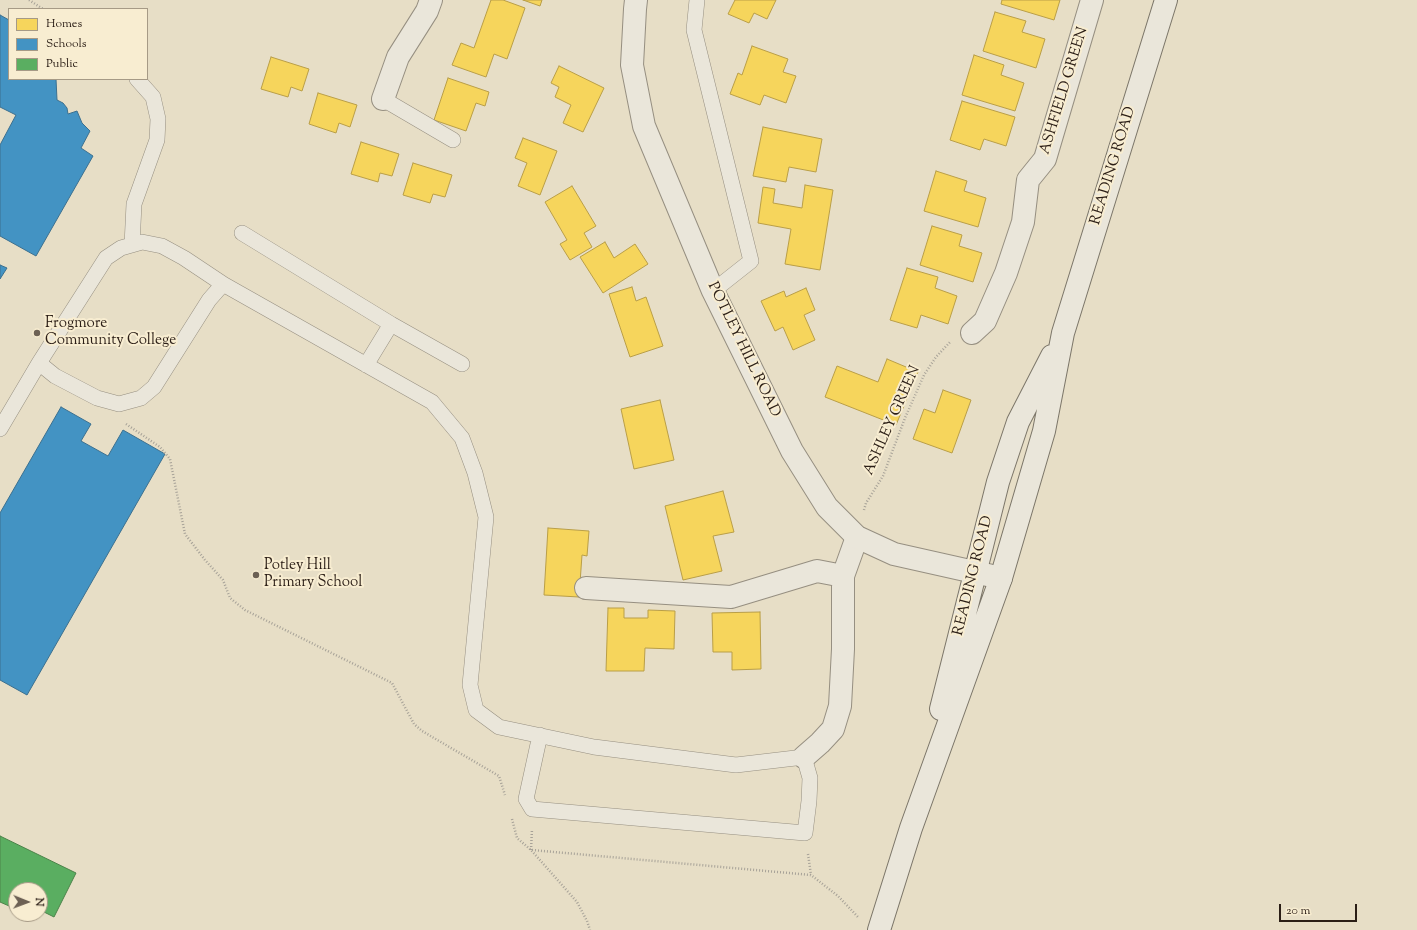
<!DOCTYPE html>
<style>
body{margin:0}
#map{position:relative;width:1417px;height:930px;overflow:hidden;background:#e7dec6;font-family:"Sorts Mill Goudy",serif}
canvas{display:block}
.legend{position:absolute;left:8px;top:8px;width:140px;height:72px;box-sizing:border-box;background:#f8edd1;border:1px solid #a69a86;margin:0;padding:5px 7px;list-style:none;font-size:12px;color:#2b1e16}
.legend li{display:flex;align-items:center;gap:8px;height:20px}
.legend b{width:20px;border:1px solid #a69a86}
.north{position:absolute;left:8px;top:882px;width:40px;height:40px;box-sizing:border-box;background:#f8edd1;border:1px solid #a69a86;border-radius:50%;rotate:91deg;font-size:11px;font-weight:700;line-height:16px;text-align:center;color:#2b1e16}
.north::after{content:'';display:block;margin:auto;width:14px;height:18px;background:#6d6154;clip-path:polygon(50% 0,100% 100%,50% 72%,0 100%)}
.scale{position:absolute;left:1279px;top:904px;width:78px;height:18px;box-sizing:border-box;border:2px solid #2b1e16;border-top:0;padding-left:5px;font-size:12px;line-height:14px;white-space:nowrap;color:#2b1e16;-webkit-text-stroke:3px #f8edd1;paint-order:stroke}
</style>
<div id="map">
<canvas width="1417" height="930"></canvas>
<ul class="legend">
<li><b style="height:11px;background:#f6d55c"></b>Homes</li>
<li><b style="height:11px;background:#4393c3"></b>Schools</li>
<li><b style="height:11px;background:#5aae61"></b>Public</li>
</ul>
<div class="north">N</div>
<div class="scale">20 m</div>
</div>
<script>
const ctx = document.querySelector('canvas').getContext('2d');
ctx.lineJoin = 'round';
function fill(path, color) { ctx.fillStyle = color; ctx.fill(path, 'evenodd'); }
const toPath = rows => new Path2D(rows.map(r => 'M' + r).join(''));
function trace(path, color, width, dash) { ctx.strokeStyle = color; ctx.lineWidth = width; ctx.lineCap = dash ? 'butt' : 'round'; ctx.setLineDash(dash || []); ctx.stroke(path); }
function write(font, color, halo, rows, align = 'center') {
  ctx.font = font + ' "Sorts Mill Goudy",serif'; ctx.lineWidth = 4; ctx.setLineDash([]); ctx.textBaseline = 'middle'; ctx.strokeStyle = halo; ctx.fillStyle = color; for (const [text, x, y, turn = 0] of rows) {
    ctx.save(); ctx.translate(x, y); ctx.rotate((+turn || 0) * Math.PI / 180); ctx.textAlign = isNaN(turn) ? turn : align; if (halo) ctx.strokeText(text, 0, 0); ctx.fillText(text, 0, 0); ctx.restore();
  }
}
const homes = toPath([
 [491,0,503,0,525,8,507,59,494,54,486,77,452,65,461,43,474,48,491,0],
 [523,0,542,0,540,6,523,0],
 [735,0,776,0,767,19,754,13,749,23,728,14,735,0],
 [1002,0,1060,0,1054,20,1001,4,1002,0],
 [995,12,1026,21,1022,32,1045,39,1036,68,983,51,995,12],
 [752,46,788,59,783,72,796,76,786,103,764,95,760,105,730,94,738,73,742,75,752,46],
 [974,55,1004,65,1001,75,1024,83,1015,111,962,95,974,55],
 [271,57,309,69,302,91,291,87,288,97,261,89,271,57],
 [559,66,604,88,583,132,563,123,571,105,555,97,559,87,551,83,559,66],
 [448,78,489,92,485,106,476,103,466,131,434,120,448,78],
 [318,93,357,105,350,127,339,123,336,133,309,124,318,93],
 [962,101,1015,117,1006,146,984,139,980,150,950,140,962,101],
 [763,127,822,139,816,172,789,167,786,182,753,176,763,127],
 [523,138,557,151,540,195,518,186,527,163,515,158,523,138],
 [361,142,399,154,392,176,380,173,378,182,351,174,361,142],
 [413,163,452,175,445,197,433,194,430,203,403,195,413,163],
 [936,171,967,181,964,191,986,198,978,227,924,211,936,171],
 [805,185,833,190,820,270,785,264,791,229,758,223,763,187,775,189,773,203,802,208,805,185],
 [572,186,596,226,584,233,592,247,570,260,560,244,567,240,545,202,572,186],
 [932,226,962,235,959,246,982,253,973,282,920,265,932,226],
 [605,242,614,258,635,244,648,264,603,293,580,257,605,242],
 [907,268,938,277,935,288,957,296,948,324,921,315,917,328,890,320,907,268],
 [632,287,636,301,646,297,663,346,630,357,609,294,632,287],
 [806,288,815,310,804,315,815,340,793,350,783,327,775,331,761,301,784,291,786,297,806,288],
 [887,359,918,372,896,425,825,397,837,366,878,382,887,359],
 [943,390,971,400,952,453,913,439,924,409,935,413,943,390],
 [660,400,674,460,634,469,621,409,660,400],
 [723,491,734,532,713,536,722,571,683,580,665,506,723,491],
 [548,528,589,531,587,556,582,555,579,597,544,595,548,528],
 [608,608,624,608,624,618,648,618,648,610,675,611,674,649,645,648,644,671,606,671,608,608],
 [760,612,761,669,732,670,732,652,713,652,712,613,760,612]
]);
const schools = toPath([
 [0,15,9,20,9,79,56,79,57,100,63,103,67,108,68,114,77,111,82,123,90,131,81,148,93,156,36,256,0,236,0,145,16,115,0,107,0,15],
 [0,265,7,268,0,279,0,265],
 [61,407,91,424,81,441,108,456,123,430,165,454,27,695,0,680,0,513,61,407]
]);
const public = toPath([
 [0,836,76,873,54,917,40,910,40,890,16,890,16,909,0,902,0,836]
]);
const path = toPath([
 [29,0,43,9],
 [126,424,160,447,170,459,185,534,205,560,223,580,230,598,245,610,392,683,414,724,422,731,499,776,505,795],
 [864,510,866,503,883,476,905,418,924,375,936,357,951,341],
 [512,819,517,838,531,850,577,902,587,921,590,930],
 [531,850,532,829],
 [532,850,811,875,838,896,858,917],
 [808,854,811,875]
]);
const service = toPath([
 [697,0,694,30,751,261,713,291],
 [383,99,453,140],
 [242,233,391,324,366,365],
 [132,245,134,204,157,140,158,119,153,97,137,79],
 [223,284,209,300,154,387,141,398,119,404,97,398,55,376,39,363,106,258,121,248,142,242,162,246,184,258,223,284,432,402,462,438,475,473,486,517,470,685,476,710,499,727,594,747,736,765,804,757,810,778,809,801,805,833,532,809,526,799,540,735],
 [391,324,462,364],
 [0,429,39,363]
]);
const minor = toPath([
 [383,99,398,57,427,11,431,0],
 [972,333,985,321,1006,273,1023,222,1028,180,1045,159,1092,0],
 [586,588,731,597,817,571,843,576],
 [804,757,820,743,833,729,840,706,843,649,843,576,857,537]
]);
const tertiary = toPath([
 [636,0,635,9,632,65,644,126,713,291,792,451,827,507,857,537,894,554,1001,578]
]);
const secondary = toPath([
 [941,709,998,482,1018,422,1052,356],
 [879,930,911,828,1001,578,1044,431,1063,333,1166,0]
]);
const markers = [
 [37,333,4,"#6d6154"],
 [256,575,4,"#6d6154"]
];
const streetNames = [
 ["ASHFIELD GREEN",1065,91,-73],
 ["READING ROAD",1114,166,-73],
 ["POTLEY HILL ROAD",743,350,64],
 ["ASHLEY GREEN",893,421,-66],
 ["READING ROAD",974,576,-76]
];
const poiNames = [
 ["Frogmore",45,324],
 ["Community College",45,341],
 ["Potley Hill",264,566],
 ["Primary School",264,583]
];
fill(homes, '#f6d55c');
trace(homes, '#b99e47', 1);
fill(schools, '#4393c3');
trace(schools, '#3c708f', 1);
fill(public, '#5aae61');
trace(public, '#4c834a', 1);
trace(service, '#968f81', 16);
trace(minor, '#968f81', 24);
trace(tertiary, '#968f81', 24);
trace(secondary, '#7c7669', 24);
trace(path, '#a7a298', 2.5, [1, 2]);
trace(service, '#eae6da', 15);
trace(minor, '#eae6da', 22);
trace(tertiary, '#eae6da', 22);
trace(secondary, '#eae6da', 22);
for (const [x, y, r, color] of markers) { const dot = new Path2D(); dot.arc(x, y, r, 0, 2 * Math.PI); ctx.fillStyle = color; ctx.fill(dot); trace(dot, '#f8edd1', 1.5); }
write('15px', '#2b1e16', '#f8edd1', streetNames);
write('15px', '#2b1e16', '#f8edd1', poiNames, 'left');
</script>
